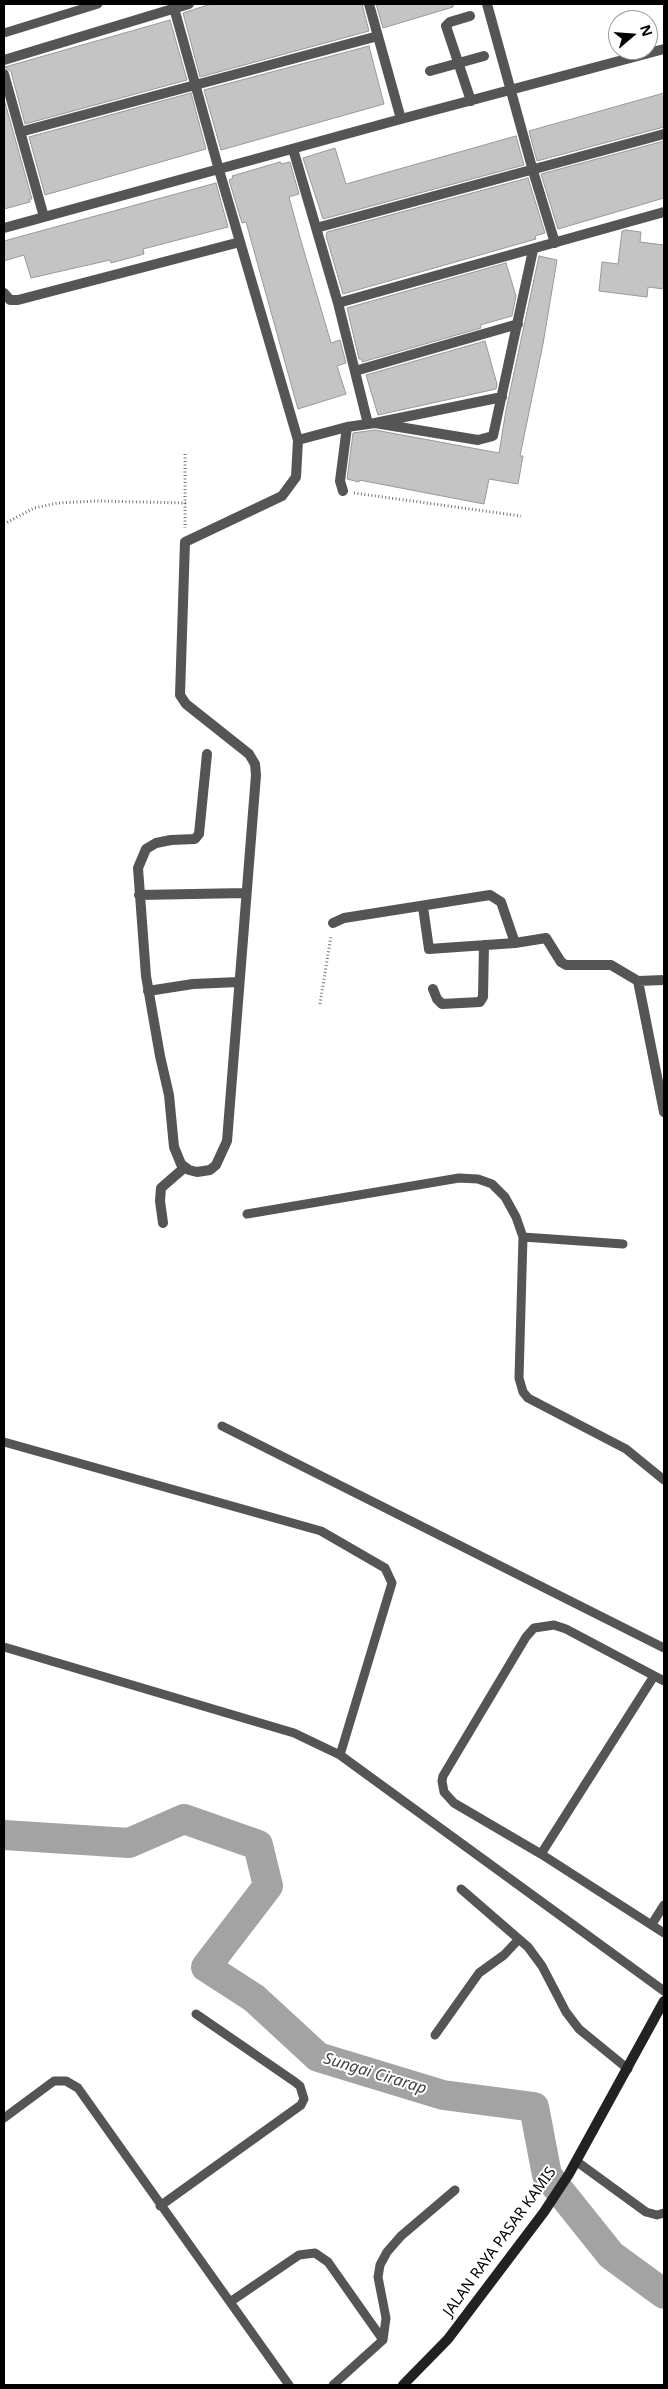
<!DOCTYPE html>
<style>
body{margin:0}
#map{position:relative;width:668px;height:2389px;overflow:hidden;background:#fff;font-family:"Noto Sans",sans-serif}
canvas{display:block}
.frame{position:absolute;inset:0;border:5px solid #000;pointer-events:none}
.north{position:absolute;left:608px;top:10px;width:50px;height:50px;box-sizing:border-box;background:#fff;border:1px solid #999;border-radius:50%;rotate:72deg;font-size:14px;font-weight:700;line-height:20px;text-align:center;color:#000}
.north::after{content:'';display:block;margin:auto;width:18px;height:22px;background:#000;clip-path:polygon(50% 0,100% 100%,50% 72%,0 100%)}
</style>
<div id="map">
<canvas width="668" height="2389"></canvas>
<div class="frame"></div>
<div class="north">N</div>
</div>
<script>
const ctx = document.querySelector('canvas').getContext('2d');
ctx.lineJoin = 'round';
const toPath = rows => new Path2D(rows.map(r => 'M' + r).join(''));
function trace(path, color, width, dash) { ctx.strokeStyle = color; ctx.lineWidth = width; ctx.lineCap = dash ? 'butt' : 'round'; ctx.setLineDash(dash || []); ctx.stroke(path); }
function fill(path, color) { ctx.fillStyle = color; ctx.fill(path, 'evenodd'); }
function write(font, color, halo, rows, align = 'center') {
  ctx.font = font + ' "Noto Sans",sans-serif'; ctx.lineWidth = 4; ctx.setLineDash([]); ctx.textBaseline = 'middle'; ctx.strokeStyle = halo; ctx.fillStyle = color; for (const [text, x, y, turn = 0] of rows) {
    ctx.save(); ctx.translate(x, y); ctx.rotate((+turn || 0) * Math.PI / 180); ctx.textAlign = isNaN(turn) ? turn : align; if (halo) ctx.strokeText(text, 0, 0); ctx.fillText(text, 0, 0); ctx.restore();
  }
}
const river = toPath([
 [4,1835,129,1843,184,1819,258,1845,268,1886,206,1967,254,1998,318,2057,443,2095,534,2107,547,2175,611,2255,664,2294]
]);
const building = toPath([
 [211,4,362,4,369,31,200,77,183,13,211,4],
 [376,4,453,4,453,7,383,28,376,4],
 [170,20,187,80,25,124,11,72,5,67,170,20],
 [369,46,384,104,221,150,204,90,369,46],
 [191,93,206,149,45,195,29,137,191,93],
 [664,93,664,127,537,161,529,131,664,93],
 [4,99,32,199,29,199,30,202,4,209,4,99],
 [516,136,524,165,323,219,303,158,335,148,346,184,516,136],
 [664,141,664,198,558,229,541,174,664,141],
 [280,162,281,164,290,162,299,194,289,197,301,241,331,343,340,340,346,363,337,366,346,394,298,409,246,222,242,223,229,180,233,178,232,176,280,162],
 [528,178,545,233,535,236,536,239,343,294,326,236,327,232,528,178],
 [216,183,228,227,143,249,144,254,111,263,110,260,31,278,24,255,4,261,4,241,216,183],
 [626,230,641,232,640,242,664,245,664,289,648,287,647,297,599,291,602,262,618,264,622,231,626,230],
 [539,256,557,260,543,344,520,456,523,456,518,484,489,479,484,504,359,480,359,482,347,479,353,433,375,430,499,453,506,410,539,256],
 [506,263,516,296,512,316,480,325,481,328,362,362,362,359,359,359,347,308,506,263],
 [485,341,497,384,496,389,378,415,366,375,485,341]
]);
const path = toPath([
 [185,454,185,528],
 [354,493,521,516],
 [4,524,34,508,58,503,97,501,186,503],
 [320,1004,331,936]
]);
const lane = toPath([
 [4,33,98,4],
 [247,1214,459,1178,478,1179,492,1184,505,1197,516,1217,523,1237,519,1378,523,1392,528,1398,626,1449,664,1480],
 [523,1237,623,1244],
 [222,1426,664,1648],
 [4,1442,321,1531,385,1568,392,1583,340,1755],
 [4,1647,294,1733,340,1755,664,1991],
 [664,1681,566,1629,554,1625,534,1628,526,1637,443,1776,442,1781,444,1792,454,1803,541,1854,664,1933],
 [541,1854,654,1676],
 [461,1889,528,1947,542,1966,566,2012,579,2029,628,2069],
 [652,1924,664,1905],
 [435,2035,479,1973,504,1955,519,1939],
 [4,2118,54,2081,66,2081,78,2088,289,2385],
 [576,2161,646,2212,657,2215,664,2213],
 [160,2206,301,2105,304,2099,300,2086,295,2082,196,2014],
 [230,2302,299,2255,315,2253,328,2262,383,2340],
 [333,2385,383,2340,386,2318,378,2277,380,2265,387,2252,401,2236,455,2190]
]);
const street = toPath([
 [369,4,401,119],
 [487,4,533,171,555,243],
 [174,8,219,170,298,440,296,477,282,496,185,542,180,695,186,704,249,754,255,764,256,775,227,1141,216,1165,210,1170,197,1172,189,1170,181,1164,174,1147,169,1095,160,1056,146,976,138,868,146,849,156,843,171,840,195,839,199,834,207,754],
 [470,16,450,22,446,26,471,101],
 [4,60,189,4],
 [430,71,484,56],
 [4,74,44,217],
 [20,132,378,36],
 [293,149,338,303,368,424],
 [4,228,401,119,664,49],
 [316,228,664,134],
 [4,293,10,300,18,300,240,242],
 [338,303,664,212],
 [355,371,518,324],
 [375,423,478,440,493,436,533,250],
 [298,440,347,427,375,423,502,397],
 [343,491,340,481,347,427],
 [139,895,246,893],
 [423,907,429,949,515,943,546,938,561,962,566,965,611,965,638,981,664,980],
 [333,923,344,918,490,895,501,902,515,943],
 [638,981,664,1112],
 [433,989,437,999,442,1004,480,1002,483,997,484,945],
 [148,991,193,984,238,982],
 [163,1223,160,1201,161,1188,184,1168]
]);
const secondary = toPath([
 [403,2385,448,2339,544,2212,569,2174,664,2001]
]);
const streetNames = [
 ["JALAN RAYA PASAR KAMIS",500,2242,-54]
];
const waterNames = [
 ["Sungai Cirarap",375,2074,17]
];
trace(river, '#a3a3a3', 30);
fill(building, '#c4c4c4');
trace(building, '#999', 1);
trace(path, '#777', 3, [1, 2.5]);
trace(lane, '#555', 9);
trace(street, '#555', 10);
trace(secondary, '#222', 10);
write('15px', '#000', '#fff', streetNames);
write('italic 16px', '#444', '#fff', waterNames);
</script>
